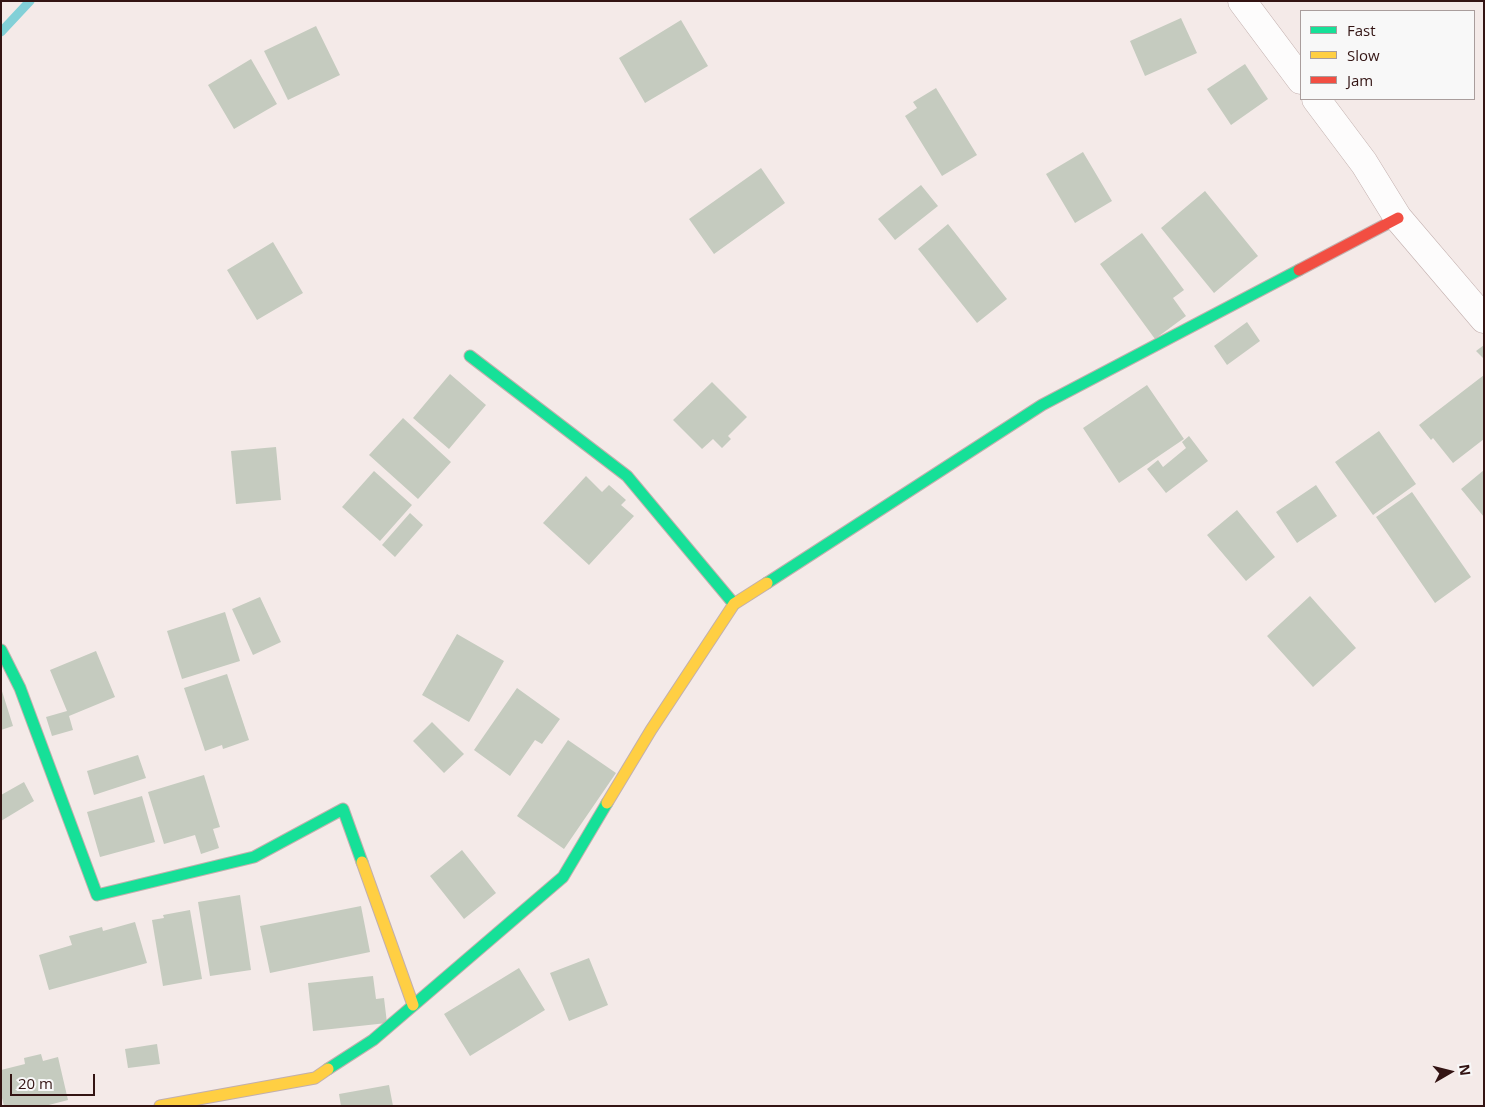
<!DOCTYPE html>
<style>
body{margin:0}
#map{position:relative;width:1485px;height:1107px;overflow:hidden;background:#f4eae8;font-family:"Open Sans",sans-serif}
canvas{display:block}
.frame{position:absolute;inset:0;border:2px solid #331413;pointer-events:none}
.legend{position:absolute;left:1300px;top:10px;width:175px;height:90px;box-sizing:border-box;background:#f8f8f8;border:1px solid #a99d9c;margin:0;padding:6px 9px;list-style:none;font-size:15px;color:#331413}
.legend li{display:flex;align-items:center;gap:10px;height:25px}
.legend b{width:25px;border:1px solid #a99d9c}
.north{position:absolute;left:1425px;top:1047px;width:50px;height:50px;-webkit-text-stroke:4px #f8f8f8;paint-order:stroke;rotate:82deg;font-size:14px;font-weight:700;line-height:20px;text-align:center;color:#331413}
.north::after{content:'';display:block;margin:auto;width:18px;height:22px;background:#331413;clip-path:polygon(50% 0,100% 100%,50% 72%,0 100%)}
.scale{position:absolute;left:10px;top:1074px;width:85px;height:22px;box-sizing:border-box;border:2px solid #331413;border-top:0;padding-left:6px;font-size:15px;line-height:18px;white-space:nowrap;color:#331413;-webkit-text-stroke:4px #f8f8f8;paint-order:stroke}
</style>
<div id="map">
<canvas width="1485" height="1107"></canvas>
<div class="frame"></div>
<ul class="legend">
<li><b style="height:6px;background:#16e098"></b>Fast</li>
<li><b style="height:6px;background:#ffcf43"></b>Slow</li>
<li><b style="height:6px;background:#f24e42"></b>Jam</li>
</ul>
<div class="north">N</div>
<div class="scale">20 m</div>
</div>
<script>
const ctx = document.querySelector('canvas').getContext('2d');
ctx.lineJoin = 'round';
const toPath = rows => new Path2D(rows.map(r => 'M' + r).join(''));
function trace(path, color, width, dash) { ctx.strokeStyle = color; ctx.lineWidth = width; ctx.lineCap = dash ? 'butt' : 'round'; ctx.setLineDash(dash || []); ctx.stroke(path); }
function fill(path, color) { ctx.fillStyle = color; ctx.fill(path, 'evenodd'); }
const stream = toPath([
 [1,32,30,1]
]);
const building = toPath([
 [1181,18,1197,53,1145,76,1130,41],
 [681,20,708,66,645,103,619,58],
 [316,26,340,75,288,100,264,51],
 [251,59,277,104,234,129,208,85],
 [1245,64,1268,99,1231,125,1207,89],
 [936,88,977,155,942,176,905,116,917,108,913,102],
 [1083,152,1112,201,1075,223,1046,174],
 [761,168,785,203,714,254,689,219],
 [921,185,938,206,895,240,878,219],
 [1205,191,1258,256,1214,293,1161,228],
 [948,224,1007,299,977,323,918,249],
 [1142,233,1184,290,1173,298,1186,316,1155,339,1100,264],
 [273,242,303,293,257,320,227,270],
 [1247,322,1260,341,1227,365,1214,346],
 [1484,345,1484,359,1476,351],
 [450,374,486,405,449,449,413,418],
 [1484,375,1484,439,1453,463,1433,438,1431,440,1419,425],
 [712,382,747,417,728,436,731,439,722,448,713,439,702,449,673,420],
 [1147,385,1184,439,1119,483,1083,428],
 [403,418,451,462,418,499,369,455],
 [1379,431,1416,484,1373,515,1335,462],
 [1189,436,1208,461,1166,493,1147,469,1158,460,1163,467,1186,448,1182,442],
 [276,447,281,500,236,504,231,451],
 [1484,470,1484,517,1461,489],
 [374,471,412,505,380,541,342,507],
 [586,476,602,492,609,485,626,500,621,505,634,516,589,565,543,523],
 [1316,485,1337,516,1297,543,1276,512],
 [1412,492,1471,577,1435,603,1376,517],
 [1237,510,1275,557,1246,581,1207,535],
 [410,513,423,525,395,557,382,545],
 [1310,596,1356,648,1313,687,1267,636],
 [260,597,281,642,253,655,232,609],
 [225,612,240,661,182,679,167,631],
 [457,634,504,661,469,722,422,695],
 [96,651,115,697,69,716,73,730,52,736,46,717,67,711,50,670],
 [227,674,249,740,223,749,222,745,205,751,184,688],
 [1,688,13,726,1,730],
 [517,688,560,719,542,744,535,740,510,776,474,750],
 [432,722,464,754,444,773,413,741],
 [568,740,616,773,564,849,517,816],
 [138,755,146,778,94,795,87,771],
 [204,775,220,827,213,829,219,848,201,854,195,835,164,844,148,792],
 [24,782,34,801,1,821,1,795],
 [142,796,155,842,100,857,87,812],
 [462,850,496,893,464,919,430,876],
 [240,895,251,970,210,976,198,902],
 [361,906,370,952,270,973,260,926],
 [190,910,202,979,163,986,152,920,164,918,163,915],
 [135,922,147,963,49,990,39,955,72,945,69,936,102,927,103,931],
 [589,958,608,1005,569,1021,550,973],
 [519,968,545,1010,470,1056,444,1014],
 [373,976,376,999,384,998,387,1023,313,1031,308,983],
 [157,1044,160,1064,128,1068,125,1049],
 [41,1054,43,1061,58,1057,68,1100,45,1106,4,1106,1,1094,1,1070,25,1064,24,1058],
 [389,1085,393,1106,341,1106,339,1094]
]);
const street = toPath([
 [1242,1,1301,80],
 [1316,99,1364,163,1398,218,1484,319]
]);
const fast = toPath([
 [470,356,627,476,734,604],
 [767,583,1042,405,1299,270],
 [1,650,20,688,97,895,254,857,343,809,362,862],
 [328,1069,373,1040,563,877,607,803]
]);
const slow = toPath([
 [607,803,651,730,734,604,767,583],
 [362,862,413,1005],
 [160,1106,315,1078,328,1069]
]);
const jam = toPath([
 [1299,270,1398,218]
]);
trace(stream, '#82d0d7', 9);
fill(building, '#c5cbbf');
trace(street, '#c2afad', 29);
trace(fast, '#c2afad', 13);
trace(slow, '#c2afad', 13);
trace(jam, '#c2afad', 13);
trace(street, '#fdfcfc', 28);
trace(fast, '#16e098', 11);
trace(slow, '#ffcf43', 11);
trace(jam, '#f24e42', 11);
</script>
